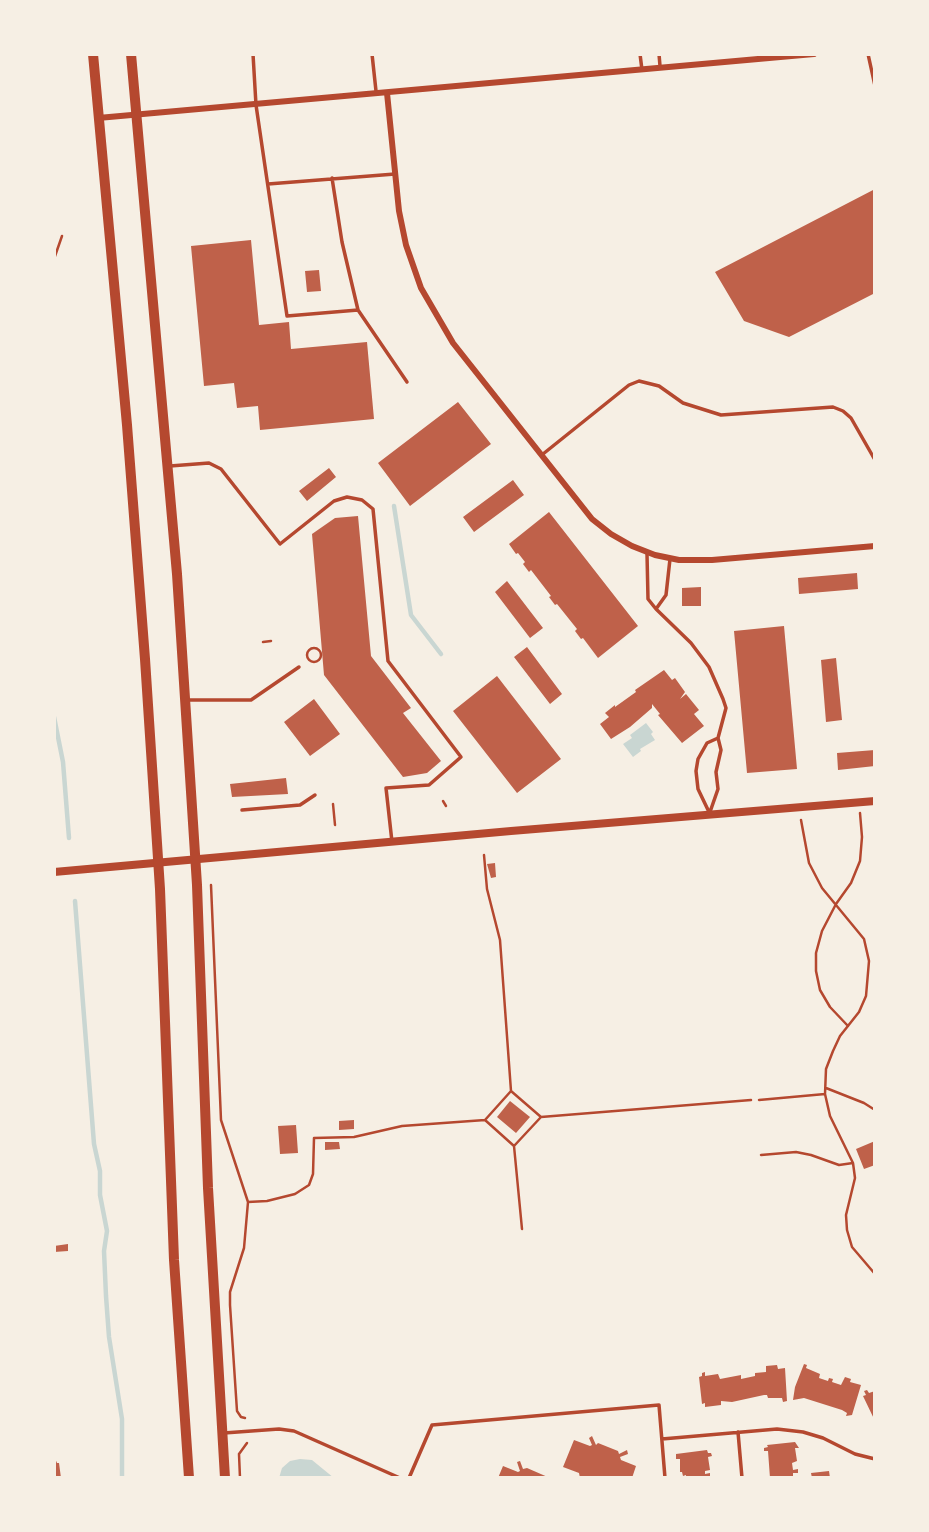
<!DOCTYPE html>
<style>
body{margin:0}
#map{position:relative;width:929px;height:1532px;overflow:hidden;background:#f6efe4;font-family:"Space Grotesk",sans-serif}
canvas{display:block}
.frame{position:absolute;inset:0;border:56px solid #f6efe4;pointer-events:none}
</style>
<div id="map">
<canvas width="929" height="1532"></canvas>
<div class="frame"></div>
</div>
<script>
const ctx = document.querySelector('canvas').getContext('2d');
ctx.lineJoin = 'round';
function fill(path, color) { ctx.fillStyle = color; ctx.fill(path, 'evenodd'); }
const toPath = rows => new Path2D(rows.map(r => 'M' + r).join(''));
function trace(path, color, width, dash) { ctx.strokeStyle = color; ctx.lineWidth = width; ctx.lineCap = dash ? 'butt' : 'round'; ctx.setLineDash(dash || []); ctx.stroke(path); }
const water = toPath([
 [646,723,653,732,651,734,655,740,640,749,641,751,633,757,623,744,632,738,630,735],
 [300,1459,312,1460,334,1478,279,1478,282,1468,290,1461]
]);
const stream = toPath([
 [394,506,411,615,441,654],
 [54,717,63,762,69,838],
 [75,901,94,1144,100,1171,100,1195,107,1231,104,1251,106,1296,109,1337,122,1419,122,1478]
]);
const building = toPath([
 [875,189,875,293,789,337,744,321,715,272],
 [251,240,259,325,289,322,291,349,367,342,374,419,260,430,258,406,237,408,234,383,204,386,191,246],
 [319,270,321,291,307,292,305,271],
 [458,402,491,444,410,506,378,463],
 [329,468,336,477,307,501,299,491],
 [513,480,524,495,474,532,463,517],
 [549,512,638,626,598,658,583,638,581,639,575,631,577,629,557,604,555,605,549,597,551,596,531,570,529,572,523,564,525,562,518,553,516,554,509,544],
 [358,516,371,656,411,708,403,713,441,761,427,773,403,777,324,675,312,534,335,518],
 [857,573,858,589,799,594,798,578],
 [507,581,543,628,530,638,495,592],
 [701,587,701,606,682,606,682,588],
 [784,626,797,769,747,773,734,631],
 [527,647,562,694,550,704,514,657],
 [836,658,842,720,826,722,821,660],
 [664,670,672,680,675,678,685,692,680,699,686,694,699,710,694,714,704,726,682,743,658,715,660,714,652,704,652,708,630,727,611,739,600,724,609,717,605,713,615,705,615,707,636,692,635,690],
 [497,676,561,759,517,793,453,711],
 [314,699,340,734,310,756,284,722],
 [875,750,875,766,838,770,837,753],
 [286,778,288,794,232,797,230,784],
 [495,863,496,877,491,878,487,864],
 [510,1101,530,1117,516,1133,497,1117],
 [354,1120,354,1129,339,1130,339,1121],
 [296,1125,298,1153,280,1154,278,1126],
 [875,1141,875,1165,864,1169,856,1149],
 [325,1142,339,1142,340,1149,325,1150],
 [68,1244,68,1251,54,1252,54,1246],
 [804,1364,807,1365,806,1368,820,1374,819,1378,828,1381,829,1378,833,1379,832,1382,841,1385,845,1377,851,1379,850,1382,861,1385,852,1415,846,1416,847,1413,842,1410,804,1398,793,1400,795,1387],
 [777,1365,778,1369,785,1368,787,1401,783,1402,782,1398,768,1398,767,1395,764,1395,732,1402,721,1401,721,1405,705,1407,705,1403,702,1404,699,1377,702,1376,702,1373,705,1372,705,1376,718,1374,720,1379,741,1375,741,1379,755,1376,755,1373,766,1372,766,1366],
 [867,1390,869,1393,875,1391,875,1421,863,1396,866,1395,864,1391],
 [592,1436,596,1445,598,1443,618,1451,619,1454,627,1450,628,1454,620,1457,621,1460,636,1466,632,1478,580,1478,579,1473,563,1467,574,1440,590,1446,592,1445,589,1438],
 [795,1442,799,1448,795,1448,797,1461,792,1463,793,1470,798,1469,798,1473,793,1473,793,1478,770,1478,768,1451,764,1451,764,1448,768,1447,767,1445],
 [707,1450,708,1453,711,1453,712,1456,708,1457,710,1470,705,1471,705,1474,710,1473,710,1478,686,1478,686,1475,683,1476,682,1472,680,1472,680,1459,676,1459,676,1454],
 [54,1456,57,1463,59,1463,61,1478,54,1478],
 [520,1461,523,1469,527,1468,550,1478,498,1478,503,1466,518,1472,520,1471,517,1462],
 [829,1471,830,1478,812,1478,811,1473]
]);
const path = toPath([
 [54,259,62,236],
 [263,642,271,641],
 '307 655a7 7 0 1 1 14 0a7 7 0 1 1-14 0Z',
 [443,801,446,806],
 [333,804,335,825],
 [801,820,809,863,822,888,864,939,869,961,866,996,859,1012,840,1036,833,1051,826,1069,825,1094,830,1116,853,1163,855,1178,846,1215,847,1230,852,1247,875,1274],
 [484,855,487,889,500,940,511,1091],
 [211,885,221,1120,248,1202,244,1248,230,1292,230,1305,237,1411,241,1417,245,1418],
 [848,1026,830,1007,820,990,816,971,816,953,822,931,836,904,851,883,860,861,862,837,860,813],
 [826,1088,864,1103,875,1110],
 [759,1100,825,1094],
 [541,1117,751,1100],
 [514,1146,522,1229],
 [761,1155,796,1152,811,1155,839,1165,853,1163],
 [248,1202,267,1201,295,1194,309,1185,313,1174,314,1138,354,1137,402,1126,485,1120,514,1146,541,1117,511,1091,485,1120],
 [240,1478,239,1454,247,1443]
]);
const service = toPath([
 [253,54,256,105,287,316,358,310],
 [372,54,376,91],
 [640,54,642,70],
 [659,54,660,66],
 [868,54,875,86],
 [332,178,342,242,358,310,407,382],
 [268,184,395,174],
 [543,454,629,385,639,381,659,386,683,403,721,415,833,407,843,411,851,418,875,460],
 [170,466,209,463,221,469,280,544,334,501,347,497,362,500,373,509,388,661,461,757,429,785,386,788,392,842],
 [647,554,648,599,656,609,666,595,670,559],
 [656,609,691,643,709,667,723,699,726,708,718,738,721,750,716,772,718,789,710,812],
 [187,700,251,700,299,667],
 [242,810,300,805,315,795],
 [709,812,698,789,696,771,698,759,707,743,718,738],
 [738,1432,742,1478],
 [224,1433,279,1429,294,1431,400,1478],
 [662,1439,777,1429,803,1432,823,1438,855,1454,875,1459],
 [409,1478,432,1425,659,1405,665,1478]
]);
const minor = toPath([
 [387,93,399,211,406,245,421,288,453,343,592,519,611,534,632,546,655,555,679,560,712,560,875,546],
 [98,118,814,54]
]);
const tertiary = toPath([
 [54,872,511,831,875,801]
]);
const primary = toPath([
 [93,54,127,425,145,659,160,889,174,1260,189,1478],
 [131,54,177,574,197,885,208,1188,225,1478]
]);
fill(water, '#c9d6d2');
trace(stream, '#c9d6d2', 4.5);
fill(building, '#bf614a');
trace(path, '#b5482f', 2.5);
trace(service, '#b5482f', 3.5);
trace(minor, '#b5482f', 6);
trace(tertiary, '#b5482f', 8);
trace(primary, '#b5482f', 10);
</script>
